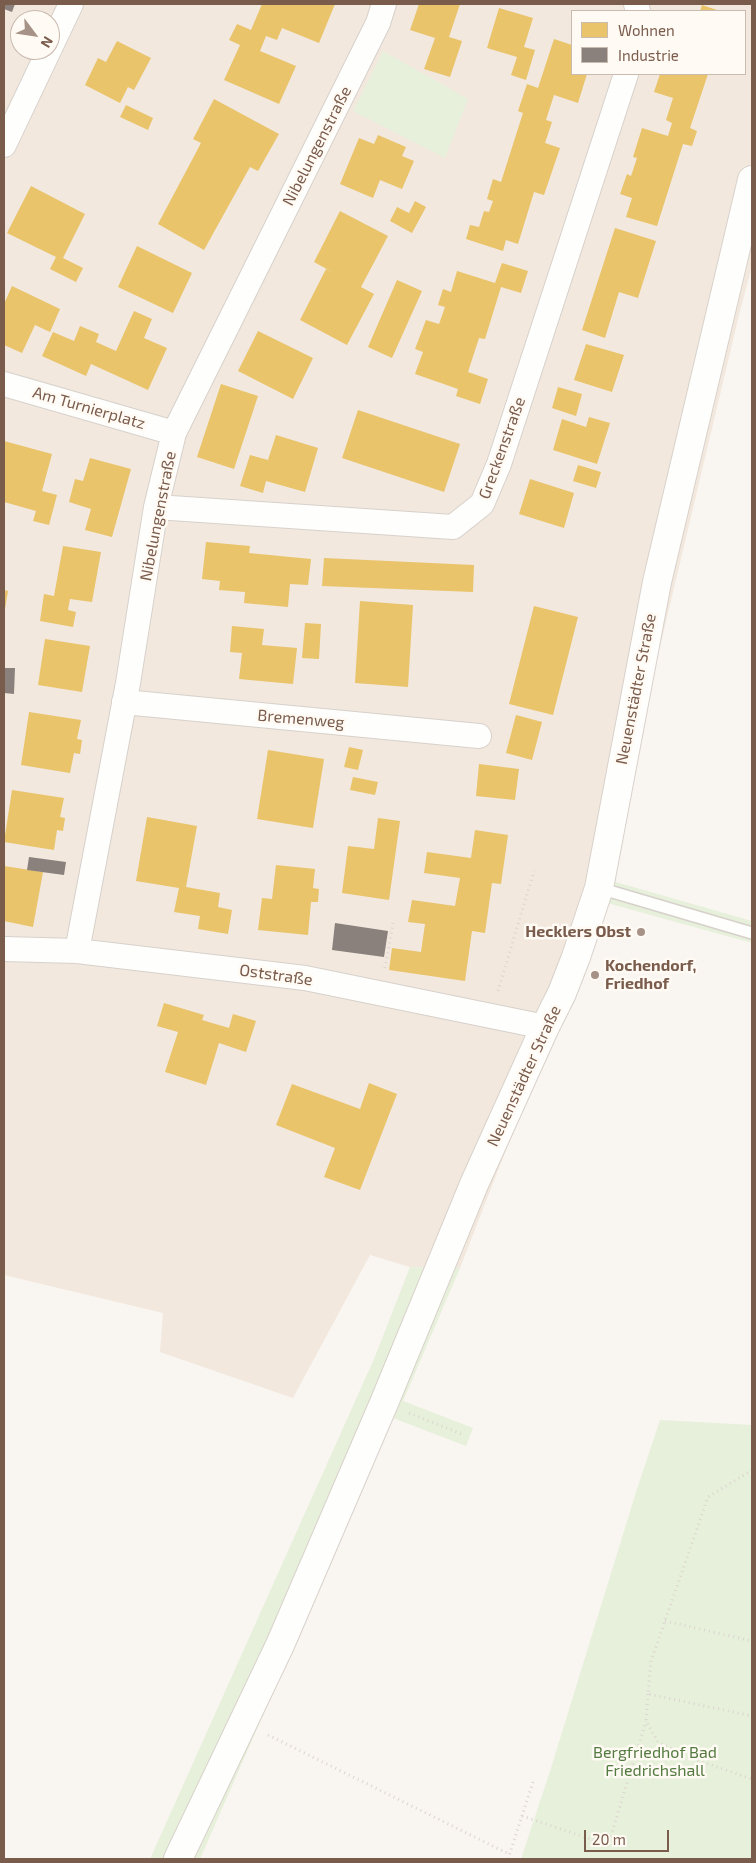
<!DOCTYPE html>
<meta charset="utf-8">
<style>
body{margin:0}
#map{position:relative;width:756px;height:1863px;overflow:hidden;background:#f9f5f0;font-family:"Exo 2",sans-serif}
canvas{display:block}
.frame{position:absolute;inset:0;border:5px solid #7a5c4d;pointer-events:none}
.legend{position:absolute;left:571px;top:10px;width:175px;height:65px;box-sizing:border-box;background:#fffaf3;border:1px solid #cabbb1;margin:0;padding:6px 9px;list-style:none;font-size:15px;color:#7a5c4d}
.legend li{display:flex;align-items:center;gap:10px;height:25px}
.legend b{width:25px;border:1px solid #cabbb1}
.north{position:absolute;left:10px;top:10px;width:50px;height:50px;box-sizing:border-box;background:#fffaf3;border:1px solid #cabbb1;border-radius:50%;rotate:121deg;font-size:14px;font-weight:700;line-height:20px;text-align:center;color:#7a5c4d}
.north::after{content:'';display:block;margin:auto;width:18px;height:22px;background:#a69286;clip-path:polygon(50% 0,100% 100%,50% 72%,0 100%)}
.scale{position:absolute;left:584px;top:1830px;width:85px;height:22px;box-sizing:border-box;border:2px solid #7a5c4d;border-top:0;padding-left:6px;font-size:15px;line-height:18px;white-space:nowrap;color:#7a5c4d;-webkit-text-stroke:4px #fffaf3;paint-order:stroke}
</style>
<div id="map">
<canvas width="756" height="1863"></canvas>
<div class="frame"></div>
<ul class="legend">
<li><b style="height:14px;background:#e9c46a"></b>Wohnen</li>
<li><b style="height:14px;background:#8a817c"></b>Industrie</li>
</ul>
<div class="north">N</div>
<div class="scale">20 m</div>
</div>
<script>
const ctx = document.querySelector('canvas').getContext('2d');
ctx.lineJoin = 'round';
function fill(path, color) { ctx.fillStyle = color; ctx.fill(path, 'evenodd'); }
const toPath = rows => new Path2D(rows.map(r => 'M' + r).join(''));
function trace(path, color, width, dash) { ctx.strokeStyle = color; ctx.lineWidth = width; ctx.lineCap = dash ? 'butt' : 'round'; ctx.setLineDash(dash || []); ctx.stroke(path); }
function write(font, color, halo, rows, align = 'center') {
  ctx.font = font + ' "Exo 2",sans-serif'; ctx.lineWidth = 5; ctx.setLineDash([]); ctx.textBaseline = 'middle'; ctx.strokeStyle = halo; ctx.fillStyle = color; for (const [text, x, y, turn = 0] of rows) {
    ctx.save(); ctx.translate(x, y); ctx.rotate((+turn || 0) * Math.PI / 180); ctx.textAlign = isNaN(turn) ? turn : align; if (halo) ctx.strokeText(text, 0, 0); ctx.fillText(text, 0, 0); ctx.restore();
  }
}
const residential = toPath([
 [4,4,752,4,752,266,738,319,594,924,460,1268,410,1267,370,1255,293,1398,160,1352,163,1313,4,1275],
 [572,11,745,11,745,74,572,74],
 [20,20,50,20,50,50,20,50]
]);
const green = toPath([
 [383,51,468,99,445,158,353,111],
 [605,879,752,921,752,943,600,901],
 [410,1267,460,1268,403,1401,473,1428,466,1446,393,1418,200,1859,150,1859,374,1359],
 [660,1420,752,1425,752,1859,521,1859,551,1768,637,1489]
]);
const homes = toPath([
 [262,4,335,4,319,43,282,28,277,40,266,36,260,51,296,66,279,104,224,80,240,45,229,40,237,24,251,30],
 [419,4,460,4,449,37,462,41,450,77,424,69,435,38,410,30],
 [702,5,720,11,700,11],
 [499,8,533,18,524,47,535,50,526,80,511,75,517,57,487,48],
 [554,39,572,45,572,74,587,74,578,103,554,95,546,120,552,122,545,143,560,148,544,195,534,192,518,244,506,240,503,251,466,239,470,225,479,227,484,211,489,212,493,201,487,199,493,179,501,182,523,113,518,111,527,84,538,88],
 [117,41,151,58,134,90,128,87,120,103,85,85,98,58,106,62],
 [660,74,708,74,690,128,697,131,692,146,683,144,657,226,626,217,632,198,620,194,627,174,631,176,637,158,633,157,642,128,668,136,672,123,666,120,673,98,654,92],
 [214,99,279,134,258,171,250,167,204,250,158,224,201,143,193,139],
 [126,105,153,118,148,130,120,117],
 [378,135,406,147,402,156,414,161,402,189,380,180,373,198,340,184,359,138,374,144],
 [31,186,85,214,63,258,83,268,76,282,50,269,56,257,7,233],
 [415,201,426,207,412,233,390,221,397,207,409,213],
 [340,211,388,236,361,287,374,294,347,345,300,320,326,269,334,273,314,262],
 [615,228,656,241,638,298,619,292,605,338,582,330],
 [137,246,192,273,173,313,118,287],
 [502,263,528,271,521,293,501,287,485,339,479,338,468,372,488,379,480,404,456,396,458,389,415,374,423,352,415,349,426,320,439,324,445,307,438,305,443,289,451,292,457,271,495,283],
 [397,280,422,291,392,358,368,347],
 [12,286,60,309,50,332,35,325,22,353,4,345,4,304],
 [134,311,152,319,144,338,167,348,148,390,91,364,86,376,42,356,53,332,74,341,80,326,99,334,96,342,116,351],
 [258,331,313,358,293,399,238,371],
 [586,344,624,355,612,392,574,380],
 [221,384,258,396,234,469,197,457],
 [558,387,582,394,576,416,552,408],
 [358,410,460,444,444,492,342,458],
 [589,417,610,423,597,464,553,450,562,419,586,427],
 [276,435,318,448,305,492,266,481,263,493,240,486,250,455,268,460],
 [4,441,52,454,42,491,57,495,49,525,33,521,36,511,4,502],
 [90,458,131,469,112,537,85,530,91,509,69,502,75,479,83,481],
 [578,465,601,472,596,488,573,481],
 [530,479,574,493,564,528,519,514],
 [206,542,250,546,249,553,311,559,308,585,290,584,288,607,244,603,245,592,219,590,220,581,202,579],
 [63,546,101,552,92,602,70,599,68,610,76,612,73,627,40,621,44,594,54,596],
 [324,558,474,565,473,592,322,586],
 [4,590,8,591,5,609,4,609],
 [360,601,413,605,408,687,355,683],
 [534,606,578,617,553,715,509,704],
 [305,623,321,624,319,659,302,658],
 [232,626,264,629,262,645,297,648,293,684,239,679,242,653,230,652],
 [45,639,90,646,82,692,38,685],
 [29,712,81,720,77,739,82,740,80,754,74,753,70,773,21,765],
 [516,715,542,722,532,760,506,753],
 [349,747,363,750,358,770,344,767],
 [268,750,324,759,313,828,257,819],
 [479,764,519,769,515,800,476,796],
 [353,777,378,782,375,795,350,790],
 [12,790,64,798,60,817,65,818,63,831,57,830,54,850,4,842],
 [147,817,197,826,186,887,220,893,218,907,232,910,228,934,198,929,200,916,174,912,179,888,136,881],
 [378,818,400,821,389,900,342,893,348,846,374,849],
 [475,830,508,835,501,884,492,883,485,933,472,931,465,981,389,970,392,948,421,952,425,924,408,922,412,900,455,906,460,878,424,873,427,852,471,858],
 [276,865,315,869,313,888,319,889,318,902,311,902,308,935,258,930,262,898,272,899],
 [4,866,43,872,33,927,4,921],
 [164,1003,204,1015,202,1020,229,1028,233,1014,256,1021,246,1052,219,1043,206,1085,165,1072,178,1032,157,1026],
 [369,1083,397,1094,360,1190,324,1177,335,1148,276,1125,292,1084,360,1109]
]);
const industry = toPath([
 [4,4,15,4,12,12,4,9],
 [4,668,15,668,14,694,4,693],
 [29,857,66,862,64,875,27,870],
 [335,923,388,931,384,957,332,950]
]);
const path = toPath([
 [385,968,393,923],
 [498,991,534,871],
 [409,1413,464,1435],
 [752,1470,708,1497,651,1661,648,1694,752,1716],
 [665,1621,752,1641],
 [648,1694,646,1721,658,1742,691,1758,752,1779],
 [268,1735,509,1854],
 [522,1816,608,1845,646,1721],
 [508,1859,534,1779]
]);
const service = toPath([
 [599,888,752,933]
]);
const minor = toPath([
 [636,4,638,11],
 [4,145,71,4],
 [4,384,174,433],
 [156,507,453,527,482,504,499,464,626,74],
 [124,702,479,736],
 [4,949,77,951,305,978,545,1027],
 [77,951,128,683,156,507,174,433,378,23,384,4]
]);
const secondary = toPath([
 [178,1859,280,1645,384,1403,475,1182,545,1027,562,993,576,957,599,888,657,582,752,180]
]);
const markers = [
 [641,932,5,"#a69286"],
 [595,975,5,"#a69286"]
];
const streetNames = [
 ["Nibelungenstraße",317,146,-63],
 ["Am Turnierplatz",89,408,16],
 ["Greckenstraße",502,448,-70],
 ["Nibelungenstraße",158,516,-79],
 ["Neuenstädter Straße",636,689,-79],
 ["Bremenweg",301,719,5],
 ["Oststraße",276,975,8],
 ["Neuenstädter Straße",524,1076,-65]
];
const poiNames = [
 ["Hecklers Obst",631,932],
 ["Kochendorf,",605,966,"left"],
 ["Friedhof",605,984,"left"]
];
const parkNames = [
 ["Bergfriedhof Bad",655,1753],
 ["Friedrichshall",655,1771]
];
fill(residential, '#f2e8de');
fill(green, '#e7f0db');
fill(homes, '#e9c46a');
fill(industry, '#8a817c');
trace(service, '#d7d1cb', 14);
trace(minor, '#d7d1cb', 26);
trace(secondary, '#d9d2cb', 30);
trace(path, '#dcd5d0', 3, [1, 4]);
trace(service, '#fefefd', 11);
trace(minor, '#fefefd', 24);
trace(secondary, '#fefefd', 28);
for (const [x, y, r, color] of markers) { const dot = new Path2D(); dot.arc(x, y, r, 0, 2 * Math.PI); ctx.fillStyle = color; ctx.fill(dot); trace(dot, '#fffaf3', 2); }
write('16px', '#7a5c4d', '#fffaf3', streetNames);
write('bold 16px', '#7a5c4d', '#fffaf3', poiNames, 'right');
write('16px', '#537a41', '#fffaf3', parkNames);
</script>
